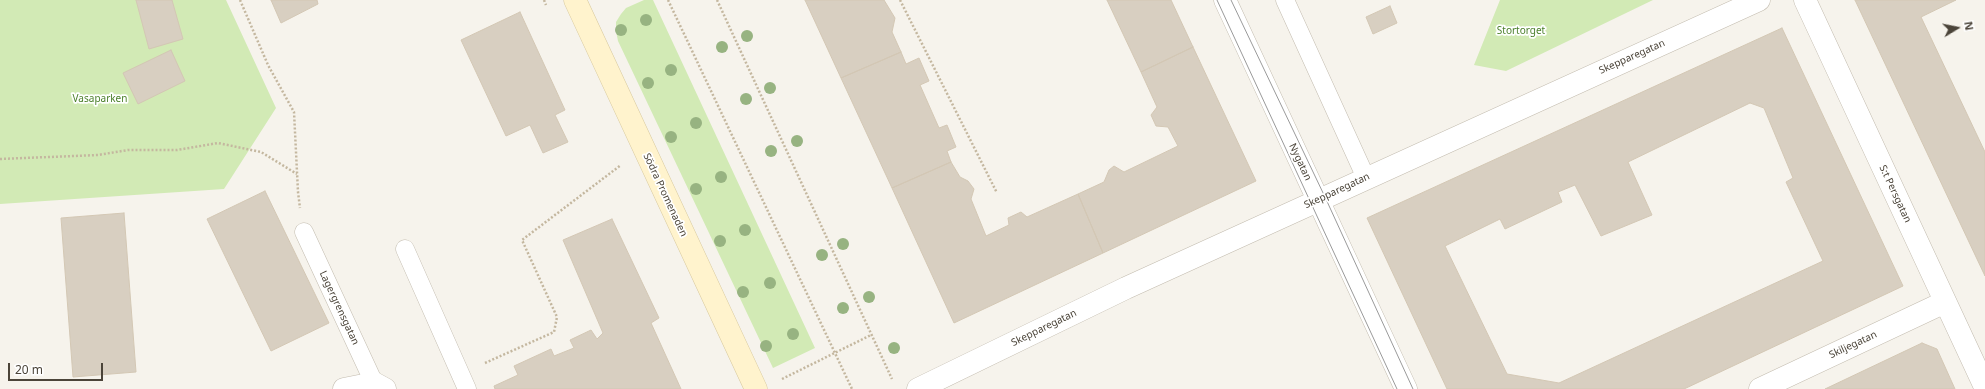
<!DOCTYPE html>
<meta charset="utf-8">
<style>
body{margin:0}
#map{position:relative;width:1985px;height:389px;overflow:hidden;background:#f6f3ec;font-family:"Noto Sans",sans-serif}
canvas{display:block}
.north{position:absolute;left:1937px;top:8px;width:40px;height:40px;-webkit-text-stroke:3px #fff;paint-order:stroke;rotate:80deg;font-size:11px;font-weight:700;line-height:16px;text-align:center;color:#4b4439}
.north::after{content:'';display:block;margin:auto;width:14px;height:18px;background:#4b4439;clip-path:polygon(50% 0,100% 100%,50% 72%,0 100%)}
.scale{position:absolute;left:8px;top:363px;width:95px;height:18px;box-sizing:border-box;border:2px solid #4b4439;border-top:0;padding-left:5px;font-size:12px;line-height:14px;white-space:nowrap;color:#4b4439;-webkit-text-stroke:3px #fff;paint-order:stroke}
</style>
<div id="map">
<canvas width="1985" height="389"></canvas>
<div class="north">N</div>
<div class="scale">20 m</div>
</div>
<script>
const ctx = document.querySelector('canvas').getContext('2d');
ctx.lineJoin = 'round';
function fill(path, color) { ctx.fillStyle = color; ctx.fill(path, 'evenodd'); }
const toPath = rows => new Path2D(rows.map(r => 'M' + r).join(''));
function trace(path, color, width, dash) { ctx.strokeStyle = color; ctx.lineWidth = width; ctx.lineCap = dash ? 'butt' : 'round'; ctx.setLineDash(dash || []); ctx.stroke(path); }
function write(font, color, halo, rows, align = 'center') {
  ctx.font = font + ' "Noto Sans",sans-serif'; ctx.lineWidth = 3.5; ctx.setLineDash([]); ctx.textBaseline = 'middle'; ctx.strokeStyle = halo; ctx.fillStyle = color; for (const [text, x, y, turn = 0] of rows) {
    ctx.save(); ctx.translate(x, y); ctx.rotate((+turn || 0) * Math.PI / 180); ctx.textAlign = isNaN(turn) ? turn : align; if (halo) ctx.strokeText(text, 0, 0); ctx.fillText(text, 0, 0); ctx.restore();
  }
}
const green = toPath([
 [0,0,226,0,276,108,224,189,0,204],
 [644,0,653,0,815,348,773,368,618,41,616,31,616,22,621,14,626,8],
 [1500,0,1653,0,1506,71,1474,65]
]);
const building = toPath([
 [136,0,172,0,183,39,149,49,136,0],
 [271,0,317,0,318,4,281,23,271,0],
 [805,0,884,0,895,18,892,32,901,52,841,78,805,0],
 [1107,0,1171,0,1193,47,1141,72,1107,0],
 [1855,0,1956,0,1921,17,1985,152,1985,276,1855,0],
 [1390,6,1397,23,1373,34,1366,17,1390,6],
 [520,12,565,110,555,115,568,142,543,153,530,125,506,136,461,40,520,12],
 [1782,28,1903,286,1684,389,1447,389,1367,218,1782,28],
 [1750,103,1764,108,1793,178,1786,182,1823,261,1559,383,1507,374,1445,246,1500,219,1505,229,1562,202,1558,192,1575,185,1601,236,1652,215,1628,162,1750,103],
 [1193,47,1256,181,1103,253,1078,194,1104,182,1109,170,1114,166,1124,172,1178,146,1168,127,1156,126,1151,115,1157,107,1141,72,1193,47],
 [171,50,185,81,138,104,123,73,171,50],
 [901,52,906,64,919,58,929,81,920,85,939,128,947,125,956,147,947,151,951,162,892,188,841,78,901,52],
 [951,162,960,177,968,181,974,189,971,199,986,236,1009,225,1008,218,1021,212,1027,217,1078,194,1103,253,954,323,892,188,951,162],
 [265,191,329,323,271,351,207,219,265,191],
 [124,213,136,372,73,377,61,218,124,213],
 [612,219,659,318,651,323,681,389,495,389,494,386,518,375,514,366,551,349,554,356,574,348,570,340,591,330,597,339,603,333,563,240,612,219],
 [1922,343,1937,349,1955,389,1825,389,1922,343]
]);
const path = toPath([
 [240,0,268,65,294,112,298,192,300,208],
 [544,0,546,5],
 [668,0,852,389],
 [717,0,892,379],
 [900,0,997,193],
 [0,159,98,155,128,150,177,150,218,143,261,152,297,174],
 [485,363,554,332,557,317,522,240,621,165],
 [782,379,871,335]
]);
const service = toPath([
 [1285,0,1366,178],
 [304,232,374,383],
 [405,249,467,389]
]);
const minor = toPath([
 [1225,0,1406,389],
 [1805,0,1985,387],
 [344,389,374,383,385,389],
 [918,389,1126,288,1759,0],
 [1760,389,1945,302]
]);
const secondary = toPath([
 [575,0,756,389]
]);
const tram = toPath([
 [1217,0,1397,389],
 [1231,0,1325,197,1413,389]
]);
const trees = [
 [646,20],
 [621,30],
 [747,36],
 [722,47],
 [671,70],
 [648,83],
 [770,88],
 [746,99],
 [696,123],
 [671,137],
 [797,141],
 [771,151],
 [721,177],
 [696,189],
 [745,230],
 [720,241],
 [843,244],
 [822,255],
 [770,283],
 [743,292],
 [869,297],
 [843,308],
 [793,334],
 [766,346],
 [894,348]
];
const parkNames = [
 ["Stortorget",1521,31],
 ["Vasaparken",100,99]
];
const streetNames = [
 ["Skepparegatan",1632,57,-24],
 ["Nygatan",1300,162,65],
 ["Skepparegatan",1337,191,-25],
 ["S:t Persgatan",1895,194,65],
 ["Södra Promenaden",665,195,65],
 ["Lagergrensgatan",339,308,65],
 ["Skepparegatan",1044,328,-26],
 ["Skiljegatan",1853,345,-25]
];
fill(green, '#d2eab5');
fill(building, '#d8cfc1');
trace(building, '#d3c7b4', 1);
trace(service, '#c2bbae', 19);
trace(minor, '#c2bbae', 23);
trace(secondary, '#d6c79b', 23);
trace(path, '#c4b79f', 2.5, [2, 2]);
trace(service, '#fff', 18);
trace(minor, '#fff', 22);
trace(secondary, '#fff3cd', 22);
trace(tram, '#9a9a9a', 1);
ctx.fillStyle = '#97b381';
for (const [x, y] of trees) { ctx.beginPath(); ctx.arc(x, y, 6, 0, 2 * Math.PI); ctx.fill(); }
write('10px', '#4a7f2a', '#fff', parkNames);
write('10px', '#4b4439', '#fff', streetNames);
</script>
